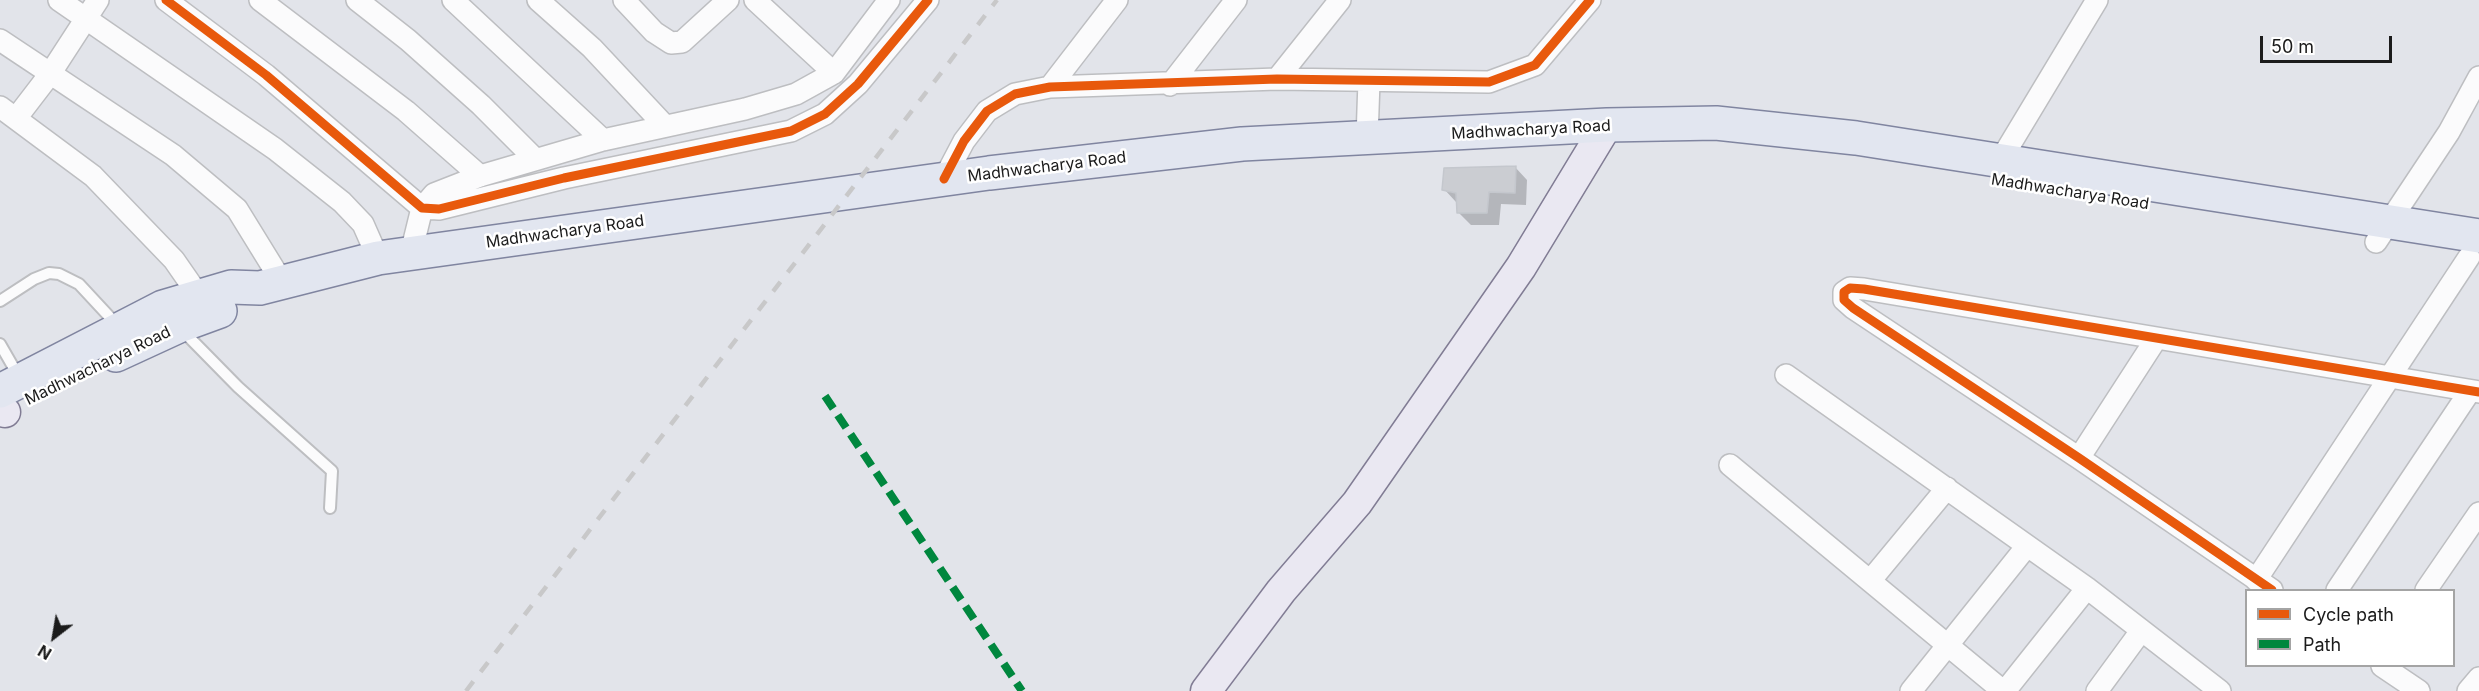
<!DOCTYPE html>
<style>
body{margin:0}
#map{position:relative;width:2479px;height:691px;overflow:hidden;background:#e2e4ea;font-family:Inter,sans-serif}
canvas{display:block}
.legend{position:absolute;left:2245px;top:589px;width:210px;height:78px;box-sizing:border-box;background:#fff;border:2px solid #a4a4a4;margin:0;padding:8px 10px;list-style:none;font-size:18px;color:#1b1b1b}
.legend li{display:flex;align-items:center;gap:12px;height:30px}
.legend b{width:30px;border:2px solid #a4a4a4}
.north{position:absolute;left:24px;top:607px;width:60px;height:60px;-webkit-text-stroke:4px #fff;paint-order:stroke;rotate:211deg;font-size:16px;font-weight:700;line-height:24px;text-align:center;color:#1b1b1b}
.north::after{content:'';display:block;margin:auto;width:21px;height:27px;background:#1b1b1b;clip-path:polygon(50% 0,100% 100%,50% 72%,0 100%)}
.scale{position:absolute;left:2260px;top:36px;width:132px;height:27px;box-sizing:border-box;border:3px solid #1b1b1b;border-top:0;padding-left:8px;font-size:18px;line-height:21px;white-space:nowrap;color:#1b1b1b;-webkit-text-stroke:4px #fff;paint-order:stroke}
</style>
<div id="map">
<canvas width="2479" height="691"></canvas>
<ul class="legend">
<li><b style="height:8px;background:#e8590c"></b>Cycle path</li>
<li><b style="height:8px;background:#00873e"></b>Path</li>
</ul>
<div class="north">N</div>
<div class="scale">50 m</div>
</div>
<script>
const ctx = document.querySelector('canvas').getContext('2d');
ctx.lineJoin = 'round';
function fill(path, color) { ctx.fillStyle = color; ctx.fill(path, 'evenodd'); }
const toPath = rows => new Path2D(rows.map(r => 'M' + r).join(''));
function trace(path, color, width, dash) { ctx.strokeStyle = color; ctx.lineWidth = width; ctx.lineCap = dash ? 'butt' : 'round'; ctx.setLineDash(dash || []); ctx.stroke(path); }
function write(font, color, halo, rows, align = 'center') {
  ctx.font = font + ' Inter,sans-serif'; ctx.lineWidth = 5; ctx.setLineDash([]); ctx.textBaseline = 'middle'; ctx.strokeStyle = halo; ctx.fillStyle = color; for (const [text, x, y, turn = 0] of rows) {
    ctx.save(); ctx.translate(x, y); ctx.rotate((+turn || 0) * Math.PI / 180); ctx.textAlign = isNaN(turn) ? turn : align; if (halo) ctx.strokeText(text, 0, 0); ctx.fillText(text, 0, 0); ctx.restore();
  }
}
const shadow = toPath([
 [1515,167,1527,180,1526,205,1501,204,1499,225,1471,225,1458,212,1456,202,1444,189]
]);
const building = toPath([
 [1516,166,1515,193,1489,192,1487,213,1457,213,1456,193,1442,190,1444,168,1516,166]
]);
const lane = toPath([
 [0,301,34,279,49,273,59,274,79,284,118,326],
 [181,329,238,387,332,471,330,508],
 [0,344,19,377]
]);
const street = toPath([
 [59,0,275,149,342,202,363,224,378,258],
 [166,0,266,75,422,208,439,209,564,178,791,131,825,114,858,84,928,0],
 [260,0,406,111,480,176],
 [357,0,408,40,481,105,535,159],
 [453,0,603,140],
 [538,0,592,48,665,126],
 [624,0,654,32,671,43,682,42,728,0],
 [755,0,834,73],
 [0,40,173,155,237,209,282,282],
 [1277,79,1340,0],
 [1170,85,1236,0],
 [1050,87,1117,0],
 [0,107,93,176,174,260,199,296],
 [17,117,50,74,98,0],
 [1367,138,1369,81],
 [2000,161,2097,0],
 [944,179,964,141,987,111,1015,94,1050,87,1277,79,1489,82,1535,65,1590,0],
 [2376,242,2449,132,2479,77],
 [411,253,422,208,434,194,480,176,603,140,745,109,796,94,834,73,889,0],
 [1786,375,2087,588,2220,691],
 [2079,458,2156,339],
 [1730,465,2003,691],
 [2256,580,2469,257],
 [1870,581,1947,488],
 [2272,590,2079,458,1853,308,1844,300,1844,292,1850,288,1864,289,2479,392],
 [2337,590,2470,391],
 [2426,590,2479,513],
 [2382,666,2419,691],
 [1911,691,2027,546],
 [2005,691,2087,588],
 [2097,691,2141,631],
 [2468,691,2479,678]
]);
const secondary = toPath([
 [0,407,5,412],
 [1206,691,1281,591,1357,503,1521,267,1607,125]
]);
const primary = toPath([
 [116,355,179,326,220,311],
 [0,391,163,307,231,287,260,288,378,258,989,173,1242,144,1607,125,1716,123,1856,138,2479,236]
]);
const rail = toPath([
 [466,691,997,0]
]);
const quiet = toPath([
 [825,396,1022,691]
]);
const cycleway = toPath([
 [166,0,266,75,422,208,439,209,564,178,791,131,825,114,858,84,928,0],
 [944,179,964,141,987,111,1015,94,1050,87,1277,79,1489,82,1535,65,1590,0],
 [2272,590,2079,458,1853,308,1844,300,1844,292,1850,288,1864,289,2479,392]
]);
const streetNames = [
 ["Madhwacharya Road",1531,130,-3],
 ["Madhwacharya Road",1047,167,-7],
 ["Madhwacharya Road",2070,192,9],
 ["Madhwacharya Road",565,232,-8],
 ["Madhwacharya Road",98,366,-26]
];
fill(shadow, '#0003');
fill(building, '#cbcdd2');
trace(building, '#c4c7cd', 1.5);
trace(lane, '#bdbec1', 14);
trace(street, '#bdbec1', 24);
trace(secondary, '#817c94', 33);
trace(primary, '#8085a0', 36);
trace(lane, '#fbfbfc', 10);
trace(street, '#fbfbfc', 21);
trace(secondary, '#eae8f2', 30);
trace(primary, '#e2e6f0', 33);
trace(rail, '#c8c8c9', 4.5, [12, 12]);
trace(quiet, '#00873e', 8, [15, 8]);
trace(cycleway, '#e8590c', 9);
write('16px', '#1b1b1b', '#fff', streetNames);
</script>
